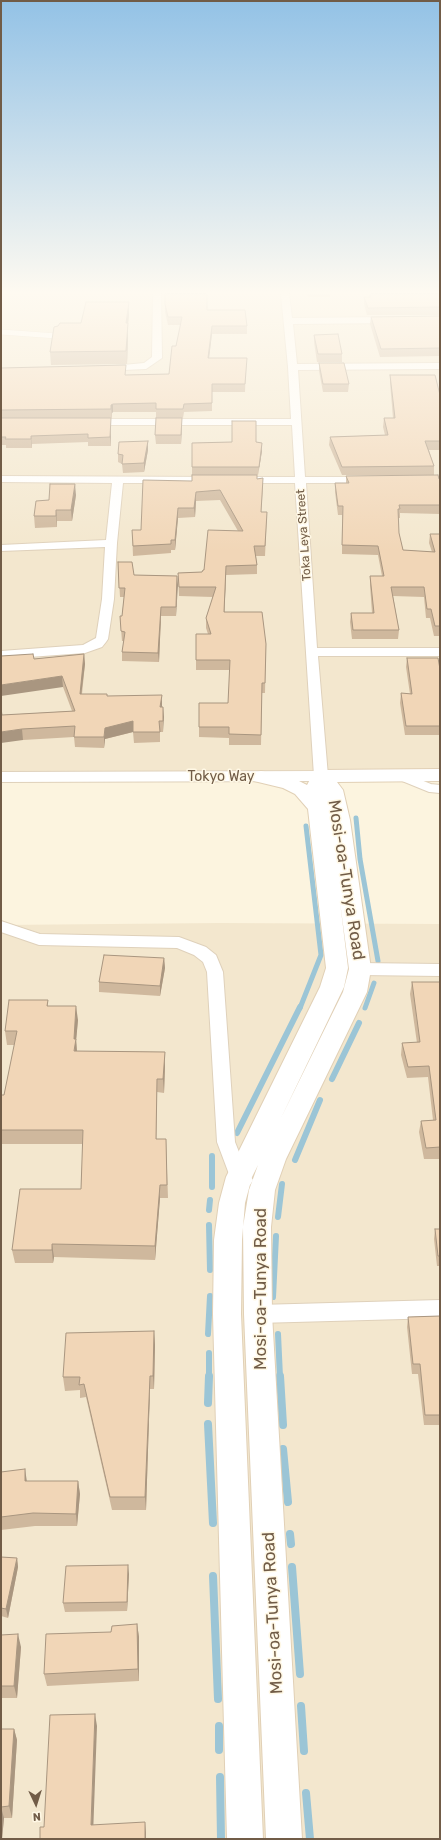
<!DOCTYPE html>
<style>
body{margin:0}
#map{position:relative;width:441px;height:1840px;overflow:hidden;background:#fcf4df;font-family:Rubik,sans-serif}
canvas{display:block}
.frame{position:absolute;inset:0;border:2px solid #715c47;pointer-events:none}
.north{position:absolute;left:16px;top:1784px;width:40px;height:40px;-webkit-text-stroke:3px #fff8e5;paint-order:stroke;rotate:176deg;font-size:11px;font-weight:700;line-height:16px;text-align:center;color:#715c47}
.north::after{content:'';display:block;margin:auto;width:14px;height:18px;background:#715c47;clip-path:polygon(50% 0,100% 100%,50% 72%,0 100%)}
</style>
<div id="map">
<canvas width="441" height="1840"></canvas>
<div class="frame"></div>
<div class="north">N</div>
</div>
<script>
const ctx = document.querySelector('canvas').getContext('2d');
ctx.lineJoin = 'round';
function fill(path, color) { ctx.fillStyle = color; ctx.fill(path, 'evenodd'); }
const toPath = rows => new Path2D(rows.map(r => 'M' + r).join(''));
function trace(path, color, width, dash) { ctx.strokeStyle = color; ctx.lineWidth = width; ctx.lineCap = dash ? 'butt' : 'round'; ctx.setLineDash(dash || []); ctx.stroke(path); }
function write(font, color, halo, rows, align = 'center') {
  ctx.font = font + ' Rubik,sans-serif'; ctx.lineWidth = 3; ctx.setLineDash([]); ctx.textBaseline = 'middle'; ctx.strokeStyle = halo; ctx.fillStyle = color; for (const [text, x, y, turn = 0] of rows) {
    ctx.save(); ctx.translate(x, y); ctx.rotate((+turn || 0) * Math.PI / 180); ctx.textAlign = isNaN(turn) ? turn : align; if (halo) ctx.strokeText(text, 0, 0); ctx.fillText(text, 0, 0); ctx.restore();
  }
}
const residential = toPath([
 [1,294,440,294,440,777,1,775],
 [220,923,440,924,440,1839,1,1839,1,925]
]);
const streamFar2 = toPath([
 [356,818,360,859,378,961],
 [300,1008,321,955,306,826],
 [365,1008,374,983]
]);
const streamFar1 = toPath([
 [332,1079,359,1023],
 [237,1133,300,1007],
 [212,1156,212,1187],
 [295,1160,320,1100],
 [209,1210,210,1200],
 [278,1217,282,1184],
 [209,1225,210,1270],
 [273,1297,276,1236],
 [208,1334,210,1296],
 [278,1334,280,1377],
 [209,1377,209,1353]
]);
const stream = toPath([
 [280,1376,283,1425],
 [208,1403,209,1376],
 [208,1424,213,1523],
 [283,1449,288,1502],
 [290,1534,291,1544],
 [292,1567,300,1674],
 [213,1576,218,1699],
 [301,1706,304,1751],
 [219,1726,219,1750],
 [220,1777,221,1839],
 [306,1793,310,1839]
]);
const serviceFar1 = toPath([
 [1,332,57,336]
]);
const service = toPath([
 [403,777,430,788,440,789]
]);
const minor = toPath([
 [153,294,161,294,162,358,146,369,102,371,100,369,102,367,144,363,152,357,153,294],
 [281,294,289,294,292,318,392,317,396,320,392,323,293,324,297,364,440,363,440,369,298,370,305,477,366,477,371,480,366,483,306,483,317,648,440,648,440,656,318,656,328,776,326,779,321,780,316,779,314,776,295,483,242,483,237,480,242,477,295,477,292,425,90,425,85,422,90,419,291,419,288,367,281,294],
 [1,476,212,477,217,480,212,483,123,483,117,543,114,599,108,639,106,642,102,647,85,653,1,659,1,651,83,645,96,638,102,599,105,547,1,551,1,545,106,540,112,483,1,482,1,476],
 [1,921,40,934,179,937,206,947,216,955,223,972,235,1142,247,1172,253,1180,250,1185,243,1188,232,1182,217,1142,207,972,203,962,194,955,177,948,39,945,1,932,1,921],
 [360,963,440,964,440,976,360,975,354,973,352,969,354,965,360,963],
 [440,1300,440,1318,258,1323,251,1320,248,1314,251,1308,258,1305,440,1300]
]);
const tertiary = toPath([
 [321,771,327,772,330,776,327,780,321,781,1,782,1,772,321,771]
]);
const secondary = toPath([
 [440,769,440,781,337,782,343,790,350,820,371,969,367,992,286,1159,275,1190,271,1227,272,1314,302,1839,266,1839,244,1314,243,1227,249,1190,258,1165,252,1177,245,1203,242,1240,241,1314,263,1839,227,1839,213,1314,214,1240,219,1203,226,1177,320,987,326,968,308,809,295,794,283,788,254,781,251,777,254,773,261,771,297,780,307,785,314,772,321,770,440,769],
 [340,902,349,969,343,992,280,1120,344,987,348,968,340,902]
]);
const wall = toPath([
 [307,294,330,294,330,297,308,297],
 [369,294,440,294,440,315,367,315,364,304,364,297,369,297],
 [129,302,129,315,128,324,128,336,127,364,51,365,50,352,81,323],
 [165,304,207,310,247,326,247,334,212,334,209,358,246,366,245,392,212,392,212,411,184,412,183,418,156,418,156,412,113,412,112,413,112,418,1,418,1,368,126,375,169,374,176,346,181,325,168,325,165,312],
 [440,316,440,356,380,357,370,324,371,317],
 [314,335,342,354,342,362,317,362,314,342],
 [319,363,349,384,348,392,323,392,319,371],
 [390,375,440,395,440,450,429,450,434,466,434,475,342,475,329,445,330,437,385,435,383,427,384,418,393,418,390,383],
 [1,418,111,426,111,446,88,446,88,442,32,444,32,448,6,448,6,445,1,445],
 [182,426,181,444,156,444,155,435],
 [148,441,148,450,144,472,123,473,122,464,118,462,118,454],
 [256,442,262,451,258,475,257,475,257,479,263,488,261,512,267,512,265,556,256,556,257,565,257,574,226,575,224,612,266,644,265,693,262,693,261,745,229,745,229,738,199,737,199,727,228,703,230,670,196,670,196,660,208,634,206,628,206,618,213,597,179,596,178,573,202,572,238,531,220,500,196,501,195,517,178,518,175,550,171,550,171,553,133,556,132,530,141,530,192,481,192,443],
 [346,476,440,479,440,514,400,513,400,518,398,518,399,533,403,550,432,552,429,543,430,534,440,534,440,636,434,636,430,618,426,618,424,597,393,596,399,630,398,639,352,639,350,622,351,613,372,613,370,585,370,576,382,576,378,555,342,554,342,515,338,515,335,492,335,483,346,483],
 [76,495,72,521,57,521,57,527,35,528,34,516,49,500],
 [118,562,134,575,177,576,176,616,161,616,159,662,122,661,122,652,124,641,122,641,120,616,122,616,124,597,120,597],
 [84,654,85,664,82,694,108,696,163,707,163,732,160,732,160,742,134,743,133,732,105,739,104,748,75,747,74,737,23,740,2,715,72,711,63,687,34,659],
 [407,658,440,669,440,735,405,735,400,703,401,693,410,694,406,667],
 [164,958,165,968,160,996,99,992,99,982],
 [412,982,440,982,440,1159,424,1159,419,1132,421,1121,433,1120,428,1077,407,1078,401,1055,402,1043,417,1043,410,994],
 [48,1000,48,1006,78,1020,76,1039,77,1051,165,1052,165,1066,164,1093,157,1092,156,1139,166,1139,168,1198,160,1198,155,1260,54,1257,53,1263,15,1263,12,1250,81,1189,83,1144,1,1144,1,1095,4,1095,15,1045,7,1045,5,1031],
 [435,1229,440,1229,440,1266,437,1266,434,1239],
 [440,1316,440,1425,424,1425,418,1374,412,1374,407,1327,408,1317],
 [154,1331,155,1345,154,1389,150,1389,146,1510,112,1510,86,1397,80,1398,80,1390,65,1391,63,1377],
 [1,1472,27,1481,78,1481,80,1494,77,1526,35,1526,1,1530],
 [1,1557,17,1558,18,1567,8,1618,1,1616],
 [129,1574,127,1611,65,1612,63,1603],
 [137,1624,139,1637,139,1681,47,1686,44,1674,111,1632],
 [1,1635,21,1647,17,1698,1,1698],
 [1,1729,14,1729,17,1740,12,1818,4,1818,2,1839,1,1839]
]);
const shadedWall = toPath([
 [129,302,129,315,128,324,128,336,127,364,126,323],
 [212,326,212,334,208,366,208,358],
 [113,404,113,412,112,413,112,418,111,405],
 [111,418,111,446,110,437],
 [182,418,182,426,181,444,181,435],
 [31,436,32,444,32,448,31,439],
 [148,441,148,450,144,472,144,463],
 [262,443,262,451,258,475],
 [75,484,76,495,72,521,71,510],
 [196,492,196,501,195,517,194,508],
 [178,508,178,518,175,550,175,540],
 [56,510,57,521,57,527,56,516],
 [226,566,226,575,224,622,224,612],
 [177,576,178,585,176,616,176,607],
 [161,607,161,616,159,662,158,653],
 [84,654,85,664,80,704,80,694],
 [62,676,63,687,1,696,1,685],
 [162,695,162,706,160,717,160,707],
 [163,707,164,717,163,732],
 [133,721,133,732,105,739,104,748,104,737,105,728],
 [22,729,23,740,1,743,1,732],
 [164,958,165,968,160,996,160,986],
 [76,1006,78,1020,76,1042,76,1039,77,1052,76,1065,74,1039],
 [165,1052,165,1066,164,1093,163,1079],
 [157,1079,157,1092,156,1153,156,1139],
 [160,1185,160,1198,155,1260,155,1246],
 [52,1244,54,1257,53,1263,52,1250],
 [154,1331,155,1345,154,1389,153,1376],
 [150,1376,150,1389,146,1510,145,1497],
 [25,1469,27,1482,25,1481],
 [78,1481,80,1494,77,1526,76,1514],
 [17,1558,18,1567,8,1618,6,1609],
 [128,1565,129,1574,127,1611,127,1602],
 [137,1624,139,1637,139,1681,138,1669],
 [18,1634,21,1647,17,1698,14,1686],
 [95,1714,97,1726,93,1836,91,1825],
 [14,1729,17,1740,12,1818,9,1806],
 [1,1807,4,1818,2,1839,1,1839],
 [145,1822,146,1833,146,1839,145,1839]
]);
const building = toPath([
 [165,294,207,294,207,310,245,310,247,326,212,326,208,358,247,358,245,384,212,384,212,403,184,404,183,409,156,409,156,403,113,404,111,405,111,409,1,410,1,368,126,365,125,375,169,374,172,346,176,346,182,317,168,317,165,304,165,294],
 [370,294,440,294,440,307,368,308,364,297,371,297,370,294],
 [86,302,129,302,126,323,128,323,126,351,50,352,54,327,58,326,60,323,81,323,86,302],
 [440,316,440,348,381,349,371,317,440,316],
 [338,334,342,354,318,354,314,335,338,334],
 [319,363,344,363,349,384,323,384,319,363],
 [390,375,435,375,440,395,440,441,425,441,434,466,342,467,330,437,388,435,384,418,395,418,390,375],
 [1,418,111,418,110,437,88,438,88,434,31,436,31,439,5,439,6,437,1,437,1,418],
 [156,418,182,418,181,435,155,435,156,418],
 [232,421,256,421,256,442,262,443,259,467,192,467,192,443,232,442,232,421],
 [148,441,144,463,122,464,123,455,118,454,119,442,148,441],
 [192,475,257,475,257,479,263,478,261,512,267,512,265,546,254,546,257,565,226,566,224,612,262,612,266,644,265,683,262,683,261,735,229,734,229,727,199,727,199,703,228,703,230,660,196,660,196,634,211,634,206,618,216,587,179,587,178,573,202,572,203,570,204,570,208,530,243,531,220,490,196,492,194,508,178,508,175,540,171,540,171,544,133,546,132,530,141,530,143,480,192,481,192,475],
 [438,475,439,479,440,479,440,505,399,505,400,509,398,509,399,533,403,550,435,552,430,534,440,534,440,626,435,626,431,609,427,609,424,587,391,587,399,630,353,630,351,613,374,613,370,576,384,576,378,546,342,545,343,506,338,506,335,483,349,483,346,476,438,475],
 [50,484,75,484,71,510,56,510,56,516,34,516,36,501,49,500,50,484],
 [118,562,132,562,134,575,177,576,176,607,161,607,158,653,122,652,125,632,121,631,120,616,122,616,125,588,119,588,118,562],
 [33,654,34,659,84,654,80,694,107,694,107,696,162,695,160,707,163,707,163,721,159,721,160,732,133,732,133,721,105,728,104,737,74,737,75,726,22,729,1,732,1,709,2,715,75,711,62,676,1,685,1,656,33,654],
 [407,658,438,658,440,669,440,726,406,726,401,693,412,694,407,658],
 [104,955,164,958,160,986,99,982,104,955],
 [412,982,440,982,440,1147,426,1148,421,1121,436,1120,429,1066,408,1067,402,1043,420,1042,412,982],
 [9,1000,48,1000,47,1006,76,1006,74,1039,76,1039,74,1051,165,1052,163,1079,157,1079,156,1139,166,1139,167,1185,160,1185,155,1246,52,1244,52,1250,12,1250,20,1189,81,1189,83,1130,1,1130,1,1095,4,1095,17,1031,5,1031,9,1000],
 [435,1229,440,1229,440,1256,438,1256,435,1229],
 [440,1316,440,1415,425,1415,420,1364,413,1364,408,1317,440,1316],
 [154,1331,153,1376,150,1376,145,1497,110,1497,84,1384,79,1385,80,1377,63,1377,66,1333,154,1331],
 [25,1469,25,1481,78,1481,76,1514,33,1513,1,1517,1,1472,25,1469],
 [1,1557,17,1558,6,1609,1,1608,1,1557],
 [128,1565,127,1602,63,1603,66,1566,128,1565],
 [137,1624,138,1669,44,1674,46,1634,111,1632,112,1626,137,1624],
 [18,1634,14,1686,1,1686,1,1635,18,1634],
 [95,1714,91,1825,145,1822,145,1839,40,1839,40,1827,44,1827,50,1715,95,1714],
 [1,1729,14,1729,9,1806,1,1807,1,1729]
]);
const farStreetnames = [
 ["Toka Leya Street",304,535,-94]
];
const streetNames = [
 ["Tokyo Way",221,777]
];
const nearStreetnames = [
 ["Mosi-oa-Tunya Road",346,880,81],
 ["Mosi-oa-Tunya Road",261,1289,-90],
 ["Mosi-oa-Tunya Road",273,1613,-93]
];
fill(residential, '#f3e7ce');
trace(streamFar2, '#9bc5d6', 5);
trace(streamFar1, '#9bc5d6', 6);
trace(stream, '#9bc5d6', 8);
trace(serviceFar1, '#dfd1bb', 6);
trace(service, '#dfd1bb', 10);
trace(minor, '#dfd1bb', 2);
trace(tertiary, '#dfd1bb', 2);
trace(secondary, '#e1d0b6', 2);
trace(serviceFar1, '#fff', 5);
trace(service, '#fff', 8);
fill(minor, '#fff');
fill(tertiary, '#fff');
fill(secondary, '#fff');
fill(wall, '#cfb89d');
fill(shadedWall, '#a99680');
fill(building, '#f1d6b7');
trace(building, '#a99680', 1);
const sky = ctx.createLinearGradient(0, 0, 0, 552);
sky.addColorStop(0, '#93c2e6');
sky.addColorStop(0.53, '#fefaf1');
sky.addColorStop(1, '#fefaf100');
ctx.fillStyle = sky;
ctx.fillRect(0, 0, 441, 552);
write('12px', '#715c47', '#fff8e5', farStreetnames);
write('14px', '#715c47', '#fff8e5', streetNames);
write('17px', '#715c47', '#fff8e5', nearStreetnames);
</script>
